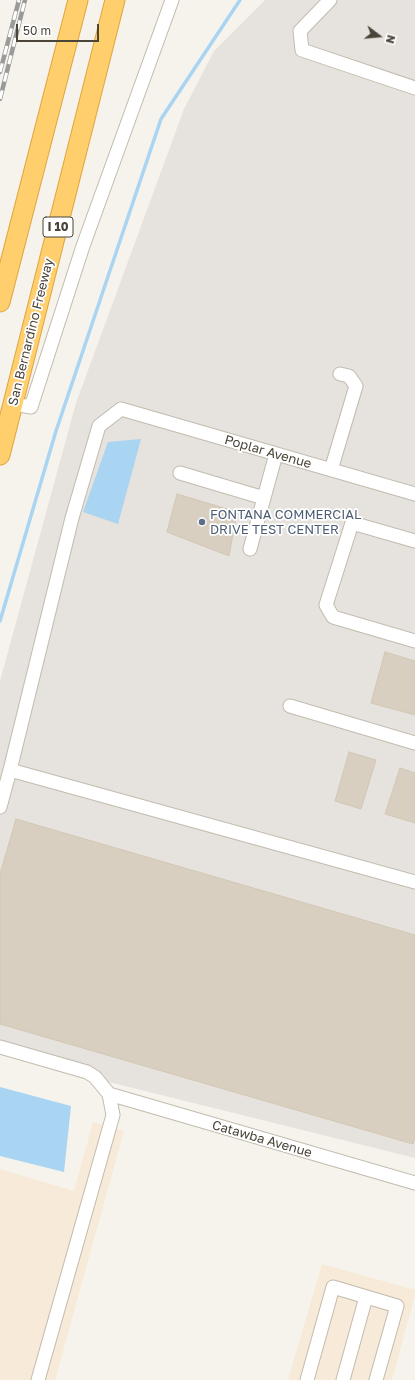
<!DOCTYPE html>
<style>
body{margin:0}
#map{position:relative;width:415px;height:1380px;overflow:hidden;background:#f6f3ec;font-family:"Golos Text",sans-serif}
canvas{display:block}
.north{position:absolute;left:359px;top:16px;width:40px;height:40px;-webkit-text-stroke:3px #fff;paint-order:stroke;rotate:106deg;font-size:11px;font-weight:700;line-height:16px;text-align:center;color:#4b4439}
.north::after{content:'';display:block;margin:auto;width:14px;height:18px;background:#4b4439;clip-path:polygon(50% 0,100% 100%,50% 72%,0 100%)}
.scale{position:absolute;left:16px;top:24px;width:83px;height:18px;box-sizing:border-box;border:2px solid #4b4439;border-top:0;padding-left:5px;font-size:12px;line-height:14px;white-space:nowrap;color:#4b4439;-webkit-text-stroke:3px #fff;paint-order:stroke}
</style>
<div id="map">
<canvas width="415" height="1380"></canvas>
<div class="north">N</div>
<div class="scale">50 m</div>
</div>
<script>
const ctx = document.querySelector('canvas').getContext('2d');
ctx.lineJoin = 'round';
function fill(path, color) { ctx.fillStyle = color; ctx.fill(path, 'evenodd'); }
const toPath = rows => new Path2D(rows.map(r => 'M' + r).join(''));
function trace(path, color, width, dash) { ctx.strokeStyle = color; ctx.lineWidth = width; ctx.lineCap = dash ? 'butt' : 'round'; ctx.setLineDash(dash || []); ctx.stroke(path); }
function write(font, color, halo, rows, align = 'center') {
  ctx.font = font + ' "Golos Text",sans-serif'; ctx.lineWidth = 3.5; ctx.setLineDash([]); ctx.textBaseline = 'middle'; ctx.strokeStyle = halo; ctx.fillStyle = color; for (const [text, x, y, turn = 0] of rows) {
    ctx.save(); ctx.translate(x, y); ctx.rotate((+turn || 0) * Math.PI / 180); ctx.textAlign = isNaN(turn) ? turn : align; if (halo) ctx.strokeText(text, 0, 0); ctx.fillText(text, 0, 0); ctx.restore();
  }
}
const commercial = toPath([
 [93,1122,124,1131,55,1380,0,1380,0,1169,74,1191],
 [322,1264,415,1290,415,1295,392,1380,288,1380]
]);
const industrial = toPath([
 [265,0,415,0,415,1158,0,1055,0,681,76,403,184,109,214,51]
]);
const water = toPath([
 [141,439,118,524,83,512,108,442],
 [0,1087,71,1106,64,1172,0,1156]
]);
const stream = toPath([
 [0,621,56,431,161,119,240,0]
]);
const building = toPath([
 [177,494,237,512,229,556,167,532,177,494],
 [385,652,415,661,415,715,371,703,385,652],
 [349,752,376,760,361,809,335,801,349,752],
 [400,768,415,773,415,823,385,814,400,768],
 [16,819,415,935,415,1137,413,1144,0,1024,0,874,16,819]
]);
const minor = toPath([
 [330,0,300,31,302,50,415,88],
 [13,404,31,407,83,246,172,0],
 [331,470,356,386,349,376,340,374],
 [180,473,264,498],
 [415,541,352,523,326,605,333,617,415,641],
 [250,549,276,454],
 [290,706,415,743],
 [10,770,415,882],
 [0,807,10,770,72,518,99,426,121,409,415,494],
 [0,1047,87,1072,95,1077,109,1094,113,1115,38,1380],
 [109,1094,415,1183],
 [307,1380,333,1287,397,1306,376,1380],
 [343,1380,366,1297]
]);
const highway = toPath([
 [0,302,78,0],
 [0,455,115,0]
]);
const rail = toPath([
 [0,72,19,0],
 [0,99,25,0]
]);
const markers = [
 [202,522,4,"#5c6f8a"]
];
const shields = [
 [58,227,30]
];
const shieldNames = [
 ["I 10",58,227]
];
const streetNames = [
 ["San Bernardino Freeway",31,332,-76],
 ["Poplar Avenue",268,452,16],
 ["Catawba Avenue",262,1139,16]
];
const serviceNames = [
 ["FONTANA COMMERCIAL",210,515],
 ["DRIVE TEST CENTER",210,530]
];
fill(commercial, '#f7ead8');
fill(industrial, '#e6e2dd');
fill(water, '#a9d4f2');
trace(stream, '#a9d4f2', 3.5);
fill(building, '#d8cfc1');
trace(building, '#d3c7b4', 1);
trace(minor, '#c2bbae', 15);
trace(highway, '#e0a43c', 21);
trace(minor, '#fff', 13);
trace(highway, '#ffcf6e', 19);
trace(rail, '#9a9a9a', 4.5);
trace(rail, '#fff', 3, [9]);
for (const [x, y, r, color] of markers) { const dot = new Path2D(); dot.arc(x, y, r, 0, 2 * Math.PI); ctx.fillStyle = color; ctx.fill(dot); trace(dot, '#fff', 1.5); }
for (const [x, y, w] of shields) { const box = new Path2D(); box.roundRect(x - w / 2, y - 10, w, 20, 3); ctx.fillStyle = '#fff'; ctx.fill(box); trace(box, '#4b4439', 1); }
write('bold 12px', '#4b4439', null, shieldNames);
write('13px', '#4b4439', '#fff', streetNames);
write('13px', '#4e5e75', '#fff', serviceNames, 'left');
</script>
